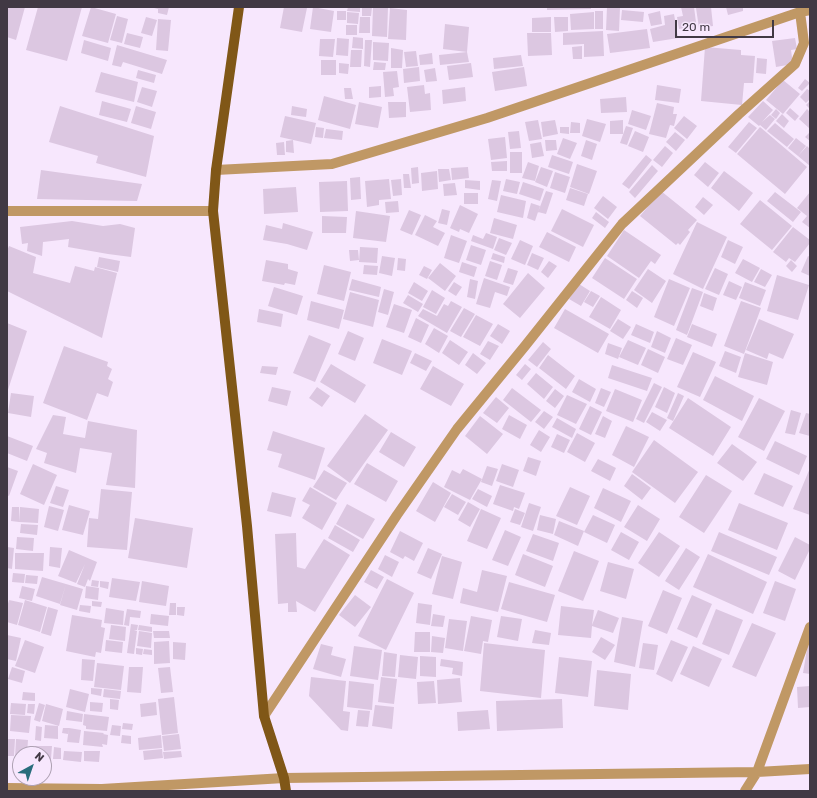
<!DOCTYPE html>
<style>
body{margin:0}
#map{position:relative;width:817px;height:798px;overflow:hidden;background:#f7e7fd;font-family:Rubik,sans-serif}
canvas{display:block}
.frame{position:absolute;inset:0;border:8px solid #413944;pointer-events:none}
.north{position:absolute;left:12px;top:746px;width:40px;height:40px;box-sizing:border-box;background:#f7e7fd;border:1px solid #aea1b3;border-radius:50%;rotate:40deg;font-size:11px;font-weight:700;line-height:16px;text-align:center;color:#413944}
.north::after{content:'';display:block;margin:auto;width:14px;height:18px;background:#286d7c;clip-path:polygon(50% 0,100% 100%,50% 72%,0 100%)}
.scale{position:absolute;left:675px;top:20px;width:99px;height:18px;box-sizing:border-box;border:2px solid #413944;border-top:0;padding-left:5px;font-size:12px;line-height:14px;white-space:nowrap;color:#413944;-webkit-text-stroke:3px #f7e7fd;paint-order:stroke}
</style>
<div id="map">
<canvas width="817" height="798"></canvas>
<div class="frame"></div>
<div class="north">N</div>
<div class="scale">20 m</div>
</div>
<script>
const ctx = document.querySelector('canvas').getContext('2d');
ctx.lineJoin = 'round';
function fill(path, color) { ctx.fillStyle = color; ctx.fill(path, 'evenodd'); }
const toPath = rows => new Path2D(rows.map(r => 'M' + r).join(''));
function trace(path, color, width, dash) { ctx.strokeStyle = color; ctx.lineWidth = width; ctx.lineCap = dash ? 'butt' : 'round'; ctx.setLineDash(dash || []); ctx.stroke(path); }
const building = toPath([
 [7,7,25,7,16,40,7,37],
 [38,7,82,7,67,61,26,50],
 [91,7,116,14,108,43,82,36],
 [150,7,169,7,167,15,158,13,158,9],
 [284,7,307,8,302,32,280,28],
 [313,7,334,11,331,32,310,29],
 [348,7,360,7,360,12,347,11],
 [362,7,372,7,371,16,362,16],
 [373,7,388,7,387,37,372,36],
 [547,7,591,7,591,9,547,10],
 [607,7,620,8,619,31,606,30],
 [681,7,694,7,697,30,685,32,685,28,679,29,677,17,683,16],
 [706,7,711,7,713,26,699,28,696,8],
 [726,7,743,7,743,11,728,15],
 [390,8,407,10,406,40,388,39],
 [622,10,644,12,643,22,621,20],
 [337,11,346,11,346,20,337,20],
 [595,11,603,11,603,29,595,29],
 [660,11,662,24,651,26,648,14],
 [347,12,359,13,358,24,347,23],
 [594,12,594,29,571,30,570,14],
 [674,14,678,38,653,42,650,29,665,25,664,16],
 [117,16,128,19,122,43,110,40],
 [146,17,157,20,152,36,141,33],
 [360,17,370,17,370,33,359,33],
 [551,17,551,32,532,32,532,18],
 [554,17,568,17,568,31,555,32],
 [158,19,171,20,168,51,156,50],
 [445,24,469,27,467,52,469,62,440,65,439,55,467,52,443,49],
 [346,25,357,25,357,35,346,35],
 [647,29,650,48,610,53,607,34],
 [603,31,604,56,584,57,584,44,563,45,563,33],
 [127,33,143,37,140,48,124,44],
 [527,33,551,33,552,55,528,56],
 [353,37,363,38,363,49,352,48],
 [337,38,349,39,348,56,336,55],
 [795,38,797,49,791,50,793,64,776,67,772,41],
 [320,39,335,39,333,57,319,56],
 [84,40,111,48,108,61,81,53],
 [365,40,372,40,370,67,364,66],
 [373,42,389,43,388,61,373,60],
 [117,45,167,60,162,74,123,62,121,67,112,65],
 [582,46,582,59,573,59,572,47],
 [705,47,741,50,741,55,755,56,753,83,744,83,742,105,701,101],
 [391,48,403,50,402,68,391,68],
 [351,50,362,50,361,67,350,67],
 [416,51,418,66,406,67,404,52],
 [432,53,433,64,420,65,419,55],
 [521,55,523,66,494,69,493,58],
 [757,58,767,59,766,74,756,73],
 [321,60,336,60,336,75,321,75],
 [374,62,386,63,385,70,373,70],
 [339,63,349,64,348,74,339,73],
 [471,63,473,77,449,80,447,66],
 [419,67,420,81,404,83,403,69],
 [524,67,527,86,495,91,492,72],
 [435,68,437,81,426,82,424,70],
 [138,70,156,75,154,83,136,78],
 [397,71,399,87,393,88,394,96,385,97,383,72],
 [101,72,138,82,134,102,95,92],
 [805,79,810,83,802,91,798,88],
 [783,80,800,94,783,114,766,100],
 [424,85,425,94,430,93,431,110,410,112,407,87],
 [657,85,681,89,679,103,655,100],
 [381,86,381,97,369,98,369,87],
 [142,87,157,91,152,107,137,102],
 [465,87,466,101,443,104,442,90],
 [344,88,351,88,353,99,345,99],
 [807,89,810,91,810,99,806,103,800,97],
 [324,96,356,105,350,129,318,120],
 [626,97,627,112,601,113,600,99],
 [102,101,131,109,127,122,99,115],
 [763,101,773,110,762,122,770,115,775,119,766,130,760,125,759,126,748,117],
 [810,101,810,109,806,105],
 [359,102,382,107,378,128,355,124],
 [388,102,406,102,406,117,389,118],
 [657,103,674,107,673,114,677,114,674,126,670,125,666,138,649,134],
 [60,106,154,136,146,177,96,163,98,156,49,142],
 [136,106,156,112,151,129,131,123],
 [292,106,307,109,306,117,291,115],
 [790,108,799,116,795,121,786,113],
 [776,109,780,113,776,119,771,115],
 [807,109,810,112,809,128,799,119],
 [632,110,651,116,646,130,628,124],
 [782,114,789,121,784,128,776,121],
 [285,116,316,123,311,144,280,137],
 [684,116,697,126,687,139,674,128],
 [587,119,606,124,600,142,582,136],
 [538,120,542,139,529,141,525,122],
 [555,120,558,134,543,137,541,122],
 [623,120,623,134,610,134,610,121],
 [571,122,580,123,580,133,570,133],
 [749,122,757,128,736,153,728,147],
 [775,123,794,139,787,147,767,131],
 [626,126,633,128,627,145,620,143],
 [316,127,324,128,323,138,315,137],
 [560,127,569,127,569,134,560,133],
 [760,127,807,167,785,194,737,154],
 [326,129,343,131,342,140,324,138],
 [519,131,521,148,510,149,508,132],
 [635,131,649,137,643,152,628,146],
 [675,132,685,140,676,151,666,142],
 [810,132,810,141,805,137],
 [505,137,507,158,491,160,488,139],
 [563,138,577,143,570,159,557,154],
 [796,138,806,146,798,156,788,148],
 [293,140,294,153,286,152,286,141],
 [545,140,556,140,557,150,546,151],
 [586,140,597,144,592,160,581,156],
 [284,142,285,155,277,155,276,143],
 [541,142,544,156,532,158,530,144],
 [665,146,673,153,662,167,653,160],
 [807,146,810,149,810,166,798,156],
 [510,152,522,152,522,173,510,173],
 [552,155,573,162,569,174,548,167],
 [646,155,652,160,629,189,622,184],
 [507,161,507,171,492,171,491,162],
 [528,162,539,166,535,181,522,178],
 [705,162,719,173,708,187,694,175],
 [577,164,597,171,589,194,570,187],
 [652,165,658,171,635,198,629,192],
 [418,167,419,183,412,184,411,168],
 [468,167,469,178,452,180,451,168],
 [541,167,553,171,547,187,535,182],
 [438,169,449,169,451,180,439,182],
 [41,170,142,184,137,201,37,199],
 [437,171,438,189,422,191,421,173],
 [724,171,753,193,739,211,711,188],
 [555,172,570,177,565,193,550,188],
 [403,174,409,174,411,188,404,188],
 [360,177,361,199,351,200,350,178],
 [389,179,391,199,379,200,379,205,367,207,365,181],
 [401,179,402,195,393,196,391,180],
 [506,179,520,182,517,194,503,191],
 [465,180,480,181,480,190,465,188],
 [492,180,501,181,497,201,488,199],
 [347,181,348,211,320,212,319,182],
 [523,182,544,189,540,201,519,194],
 [455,183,457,195,444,196,443,184],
 [296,187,298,212,264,214,263,189],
 [570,188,588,194,584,206,566,200],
 [546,191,553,193,546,214,538,212],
 [661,191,697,220,688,230,690,232,680,245,678,243,676,245,640,216],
 [775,192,801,212,793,222,767,201],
 [810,192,810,228,802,222,807,216,797,208],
 [464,193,478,193,478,204,464,204],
 [501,195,526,201,523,218,497,212],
 [603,196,617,207,608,219,594,208],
 [703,197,713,205,704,215,695,207],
 [760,200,792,226,772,250,740,224],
 [398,201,399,212,386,213,385,202],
 [531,203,540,206,535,221,527,218],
 [460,205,478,214,469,233,460,229,459,232,450,228],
 [442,209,450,211,447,225,438,223],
 [562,209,594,225,583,247,551,231],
 [409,210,421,215,412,235,400,230],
 [356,211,390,216,386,242,353,238],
 [596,212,609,222,605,228,592,218],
 [425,215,437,221,433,227,445,233,438,246,415,235],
 [322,216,347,217,346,233,322,233],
 [494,218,517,225,513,239,490,233],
 [72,221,103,226,120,224,135,228,131,257,108,254,68,247,69,239,43,242,42,256,27,251,28,243,22,244,20,227],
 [697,222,727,237,703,289,673,274],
 [283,223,313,232,307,250,287,244,263,240,266,225,282,229],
 [793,227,810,240,810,243,795,262,789,258,786,262,773,252],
 [624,230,661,255,655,264,651,261,639,278,607,256],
 [547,232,576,247,569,262,539,247],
 [486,233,497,237,493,249,471,241,473,235,483,239],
 [451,235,467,241,459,263,444,258],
 [499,238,512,243,506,255,494,250],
 [520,240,533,246,525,265,511,259],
 [728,240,743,247,735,264,721,257],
 [471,245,486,250,481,265,466,260],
 [9,246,36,257,33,273,70,283,75,266,94,271,95,267,117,273,102,338,7,291,7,251],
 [360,247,378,248,377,263,359,262],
 [349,250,358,250,359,260,350,261],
 [493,253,505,257,504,263,491,259],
 [532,253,544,258,538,270,527,265],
 [382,256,395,258,392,276,379,273],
 [808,256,810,257,810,276,801,272],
 [99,257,120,261,118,272,97,267],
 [398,258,406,259,405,271,397,270],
 [605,258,637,279,624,299,592,278],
 [743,259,760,268,752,282,735,273],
 [266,260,288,264,288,269,298,272,295,285,285,283,284,285,262,281],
 [791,260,797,266,792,272,786,266],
 [490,261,502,265,497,280,485,276],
 [549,261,557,266,548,278,541,272],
 [462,262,477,267,474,277,459,272],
 [440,263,456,276,445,291,428,278],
 [324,265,351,272,344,301,317,294],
 [364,265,378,266,377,275,363,274],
 [424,266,432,270,427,279,419,275],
 [508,268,518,271,513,285,503,282],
 [715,268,728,274,719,295,705,289],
 [648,269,666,281,652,303,634,290],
 [761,269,772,275,765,287,754,282],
 [528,273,545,288,520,318,503,304],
 [777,275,809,285,798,320,767,311],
 [484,278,510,287,507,296,495,292,490,308,476,304],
 [352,279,381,287,379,297,349,290],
 [470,279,478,281,475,299,467,297],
 [669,279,690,288,674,326,654,317],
 [729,281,742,287,736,300,723,295],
 [414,282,428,291,422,301,408,293],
 [454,282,462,287,456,296,448,291],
 [745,282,766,290,760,306,739,298],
 [579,284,590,291,581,306,569,299],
 [274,287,303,296,297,315,268,306],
 [692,288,703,292,687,335,676,330],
 [384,289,394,292,388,315,378,312],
 [432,290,445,298,436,314,423,307],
 [591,291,600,296,593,307,584,302],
 [632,291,643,298,637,308,626,300],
 [350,292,379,300,373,327,343,319],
 [704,293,717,298,713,311,700,306],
 [408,295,423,304,418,312,403,303],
 [601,297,621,310,610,329,589,317],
 [311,301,344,310,339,329,307,320],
 [451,301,462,307,447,333,418,316,423,309,437,316,444,304,448,306],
 [741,301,761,308,744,354,724,346],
 [394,304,412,310,404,333,386,327],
 [464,308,475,314,461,337,450,331],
 [259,309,283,314,281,327,257,322],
 [565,309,609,334,598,353,554,328],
 [476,315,493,324,480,346,463,337],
 [416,318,429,325,421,343,408,337],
 [618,319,631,327,623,339,610,331],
 [759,319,794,334,783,359,769,353,767,359,746,350],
 [7,323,27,331,7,393],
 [498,324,510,331,502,344,490,336],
 [636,324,654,332,650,343,631,335],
 [692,324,717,334,712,347,687,337],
 [434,328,448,336,439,353,425,344],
 [348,331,364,338,355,361,338,354],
 [657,331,671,338,665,353,651,347],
 [309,335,331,344,315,382,293,373],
 [676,338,692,345,683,365,667,359],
 [382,339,412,351,402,375,373,363],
 [450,340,468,352,459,365,442,353],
 [628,340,646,348,638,365,619,357],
 [488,341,499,346,490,360,480,354],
 [543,342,551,349,537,367,528,360],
 [608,343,622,348,618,359,605,354],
 [64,346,108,362,107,366,112,369,108,379,113,382,108,397,97,393,87,420,43,403],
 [648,349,665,357,658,373,641,365],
 [725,351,741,357,736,373,719,366],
 [693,352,716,362,700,397,677,387],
 [415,353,432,361,426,371,410,363],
 [473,353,486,363,477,374,465,365],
 [745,353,773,362,767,385,738,377],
 [548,355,575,376,566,389,539,368],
 [331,364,366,385,355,403,320,382],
 [525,364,531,369,522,380,516,375],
 [612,365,652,378,647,391,608,378],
 [262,366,278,367,276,375,260,373],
 [433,366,464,384,451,406,420,389],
 [536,373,553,387,544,399,527,384],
 [715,376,754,396,742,421,703,400],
 [579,379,596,389,590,402,572,392],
 [654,383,662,387,644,423,636,419],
 [272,387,291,391,287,406,268,401],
 [317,387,330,396,322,407,309,398],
 [664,387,675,393,667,413,655,407],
 [512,388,541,410,531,422,503,400],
 [601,388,611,392,604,407,595,403],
 [555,389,564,396,555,408,546,401],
 [615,389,642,400,633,422,606,411],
 [11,393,34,396,31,417,8,413],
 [678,393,684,396,673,421,667,418],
 [567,395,587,404,576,424,557,415],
 [496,397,509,408,497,423,483,413],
 [688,398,731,427,713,456,669,428],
 [759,398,785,411,764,451,738,437],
 [590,406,602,412,591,435,579,429],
 [791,410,801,413,795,435,785,433],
 [544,411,553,417,544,429,535,422],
 [652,412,667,420,660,431,646,422],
 [806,413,810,414,810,436,799,433],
 [365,414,388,430,350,483,327,466],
 [53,415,66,417,63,434,85,438,88,421,137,430,135,488,106,485,112,453,80,448,76,473,44,463,47,453,36,449],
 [509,415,527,425,520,439,502,429],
 [480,416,503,434,487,454,465,436],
 [603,416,612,421,605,438,595,434],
 [557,418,576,429,572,438,552,427],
 [626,426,649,437,634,467,612,455],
 [539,430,550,437,541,452,530,445],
 [273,431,325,448,315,480,278,467,282,454,267,450],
 [391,432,416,447,404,467,379,452],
 [577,433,595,443,585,462,567,452],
 [557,434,570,440,564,453,551,447],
 [7,436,33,446,27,461,7,453],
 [654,440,698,472,675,503,632,472],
 [775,441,807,456,799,475,766,459],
 [732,444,757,462,743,481,717,463],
 [528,457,541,461,536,476,523,471],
 [598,459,616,468,610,481,591,471],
 [367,463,398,481,386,502,354,484],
 [33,464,57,475,44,505,20,494],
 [502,464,519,470,513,487,496,481],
 [487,466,498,469,492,486,481,482],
 [7,467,18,471,9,496,7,495],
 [810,468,810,515,793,509],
 [463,469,482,479,470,500,444,487,452,470,460,474],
 [324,470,347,483,336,500,313,487],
 [764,473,793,486,783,507,754,494],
 [632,474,651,488,642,500,624,486],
 [706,475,732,491,704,533,679,517],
 [433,482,451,493,435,522,416,511],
 [500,485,525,493,519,509,514,507,513,511,493,504],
 [56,486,69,490,63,507,50,503],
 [310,487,337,503,322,530,302,518,310,505,302,501],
 [570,487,590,496,577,525,556,516],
 [603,488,631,501,621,522,594,508],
 [101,489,132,492,127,550,87,547,89,518,98,519],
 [478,489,492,496,487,507,472,499],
 [272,492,296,498,291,517,267,511],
 [452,494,466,502,458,515,444,507],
 [468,502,480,509,470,527,458,520],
 [529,503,541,507,533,531,521,527],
 [739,503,788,523,777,550,728,530],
 [347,504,375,519,363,539,336,524],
 [69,505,90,511,83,535,62,530],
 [638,505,660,519,647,541,624,527],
 [49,506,64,510,58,531,44,527],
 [12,507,19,507,19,522,11,521],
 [20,507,39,509,38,523,19,522],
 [481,509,501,518,487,549,467,541],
 [515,509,525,513,520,525,510,522],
 [540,515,556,519,553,534,537,530],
 [593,515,615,525,607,543,584,532],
 [135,518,193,528,187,568,128,558],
 [559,521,584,531,578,546,554,535],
 [21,524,38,525,37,535,20,533],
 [335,525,360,540,353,552,328,538],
 [505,530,521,537,508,566,492,560],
 [400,531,423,543,414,561,405,556,403,559,390,552],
 [621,532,639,542,629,560,611,550],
 [659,532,680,546,659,577,638,563],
 [719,532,777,557,769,575,711,551],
 [296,533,297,567,305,569,324,539,350,555,315,612,296,601,297,612,288,612,288,603,278,604,275,534],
 [533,534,559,543,553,561,526,551],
 [17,537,34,538,33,551,16,549],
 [795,537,810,545,810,549,795,580,778,571],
 [7,547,14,548,12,569,7,568],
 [50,547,62,548,60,568,49,566],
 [428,548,442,554,431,579,417,573],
 [686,548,700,557,679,590,665,581],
 [69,550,97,562,90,581,88,579,85,587,77,584,85,564,76,583,58,576],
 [574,551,599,561,583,601,558,591],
 [15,553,44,553,43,571,15,569],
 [523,554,553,566,545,587,515,575],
 [708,554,767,582,753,614,693,587],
 [385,555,399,562,392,577,378,569],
 [442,556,462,562,453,599,432,594],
 [608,562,634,569,626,599,600,591],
 [371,570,384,577,377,589,364,582],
 [482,570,507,576,498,612,460,603,463,588,477,592],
 [13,573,25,574,24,583,12,582],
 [26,575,38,576,37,584,25,583],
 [42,577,66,584,60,604,36,596],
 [112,578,140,582,136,601,109,597],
 [387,579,414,593,386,650,358,636],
 [92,580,99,581,98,587,91,586],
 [100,581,109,582,108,589,100,587],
 [142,581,169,586,166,606,139,602],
 [775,581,796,589,785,621,763,613],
 [509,582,555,595,547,622,501,609],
 [66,584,83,589,77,610,60,605],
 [22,586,35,589,32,601,19,598],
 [86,586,99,588,98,600,85,598],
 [663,590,682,598,667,634,648,626],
 [355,595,371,607,355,627,339,615],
 [692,595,712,604,697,638,677,629],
 [9,600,23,603,17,625,7,622,7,607],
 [25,600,47,607,40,632,18,625],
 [92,601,102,602,101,607,92,606],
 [170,603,176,603,176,615,169,615],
 [418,603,432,605,430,625,416,623],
 [80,605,91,606,90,613,79,611],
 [561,606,594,610,592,625,598,610,619,618,613,633,592,626,591,638,558,635],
 [48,607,58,610,51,636,41,633],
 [177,607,185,607,184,616,177,615],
 [106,608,124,611,123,625,104,623],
 [127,609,141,611,140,618,130,617,129,626,124,625],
 [716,609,743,620,729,655,702,644],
 [151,614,169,616,168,626,150,624],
 [433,614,445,616,443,627,431,626],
 [72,615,102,620,101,627,105,628,101,653,96,652,95,657,66,651],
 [471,616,492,620,488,642,483,641,481,654,464,651],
 [501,616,522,619,518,641,497,637],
 [622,617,643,621,635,667,614,662],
 [449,619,467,621,463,651,445,648],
 [752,623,776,633,756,677,732,667],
 [131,624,138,625,137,630,134,630,137,631,134,654,127,653],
 [111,625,126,627,125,641,109,639],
 [139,625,152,627,152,632,138,630],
 [535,630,551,633,549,645,532,643],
 [139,631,152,633,151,648,137,646],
 [153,631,169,631,170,638,154,638],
 [415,632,430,632,430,652,414,652],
 [7,635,21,638,16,661,7,659],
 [432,636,445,638,443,653,431,652],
 [601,637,615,645,605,660,592,652],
 [25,640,44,647,35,673,15,666],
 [106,640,123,642,122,653,105,651],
 [671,640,688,647,672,682,656,674],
 [169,641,170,663,154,664,154,642],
 [173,642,186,643,185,660,173,659],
 [484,643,545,650,541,698,480,691],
 [643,643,658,645,654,670,639,668],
 [808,643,810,643,810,674,803,673],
 [321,644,333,647,331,655,346,659,341,677,313,669],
 [354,646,382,650,378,680,350,676],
 [693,646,722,659,709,687,680,674],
 [136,648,143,649,142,655,136,654],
 [144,649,152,650,152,655,143,654],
 [384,652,397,654,395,677,382,676],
 [400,655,418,657,416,679,398,677],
 [420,656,436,657,436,677,420,676],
 [559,657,592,661,588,697,555,693],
 [82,659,95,660,93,681,81,680],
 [441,659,463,662,462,676,452,674,453,668,440,666],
 [97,663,124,666,121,690,94,687],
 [12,667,25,671,22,683,8,679],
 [129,667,143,667,141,693,127,692],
 [170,667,173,692,161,693,158,668],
 [597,670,631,674,628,710,594,706],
 [311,677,346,681,343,711,350,712,348,731,341,730,309,696],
 [381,677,397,679,394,704,378,702],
 [460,678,462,702,438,704,437,680],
 [349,681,374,684,372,710,347,707],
 [434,681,436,703,418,704,417,682],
 [810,686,810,707,798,708,797,687],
 [91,688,102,689,101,696,91,694],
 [70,689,89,694,85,712,66,707],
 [104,689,121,691,120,699,103,697],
 [23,692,35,693,35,701,22,700],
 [174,697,178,733,162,735,158,699],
 [110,699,119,700,118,710,110,709],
 [562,699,563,728,497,731,496,701],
 [90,702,103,703,102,712,90,711],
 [156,702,157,715,141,717,140,704],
 [11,703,26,704,25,715,10,714],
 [39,703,45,705,40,722,34,720],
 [28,704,35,704,34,714,27,713],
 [46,704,63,709,59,726,42,721],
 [375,705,394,707,392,729,372,726],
 [358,710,370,711,368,727,356,726],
 [488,710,490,729,458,731,457,712],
 [67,711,83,714,82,722,66,720],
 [84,714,109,717,107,731,86,729,86,726,83,725],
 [11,715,31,716,29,733,10,731],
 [123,723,133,724,132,730,122,729],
 [45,725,58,726,58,739,44,738],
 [112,725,121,726,120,736,110,735],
 [36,726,42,727,41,741,35,740],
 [63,728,69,728,68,734,62,733],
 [69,728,81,730,79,743,67,742],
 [84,731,104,733,103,734,108,735,107,745,102,744,103,747,83,745],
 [179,734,181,749,164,751,162,736],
 [122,735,131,736,131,744,121,743],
 [161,735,162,748,139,750,138,738],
 [7,739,15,739,14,756,7,756],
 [16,739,28,740,27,754,20,754,20,758,15,758],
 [35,746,52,746,51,759,44,759,44,754,35,754],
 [54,747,61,748,61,759,53,759],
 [162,749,163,758,144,760,143,751],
 [64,751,82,752,81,762,63,760],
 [84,751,100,751,99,762,84,761],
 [181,751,182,757,164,759,163,752]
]);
const minor = toPath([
 [216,170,332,164,487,118,800,12,810,10],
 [7,211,213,211],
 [264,716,397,515,457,429,525,346,622,224,739,114,795,64,804,43,800,12],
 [7,788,102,789,284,778,757,772,810,769],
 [745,791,757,772,810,627]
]);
const major = toPath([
 [239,7,216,170,213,211,247,526,264,716,284,778,286,791]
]);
fill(building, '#dcc7e1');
trace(minor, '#c09865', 10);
trace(major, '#805717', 10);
</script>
